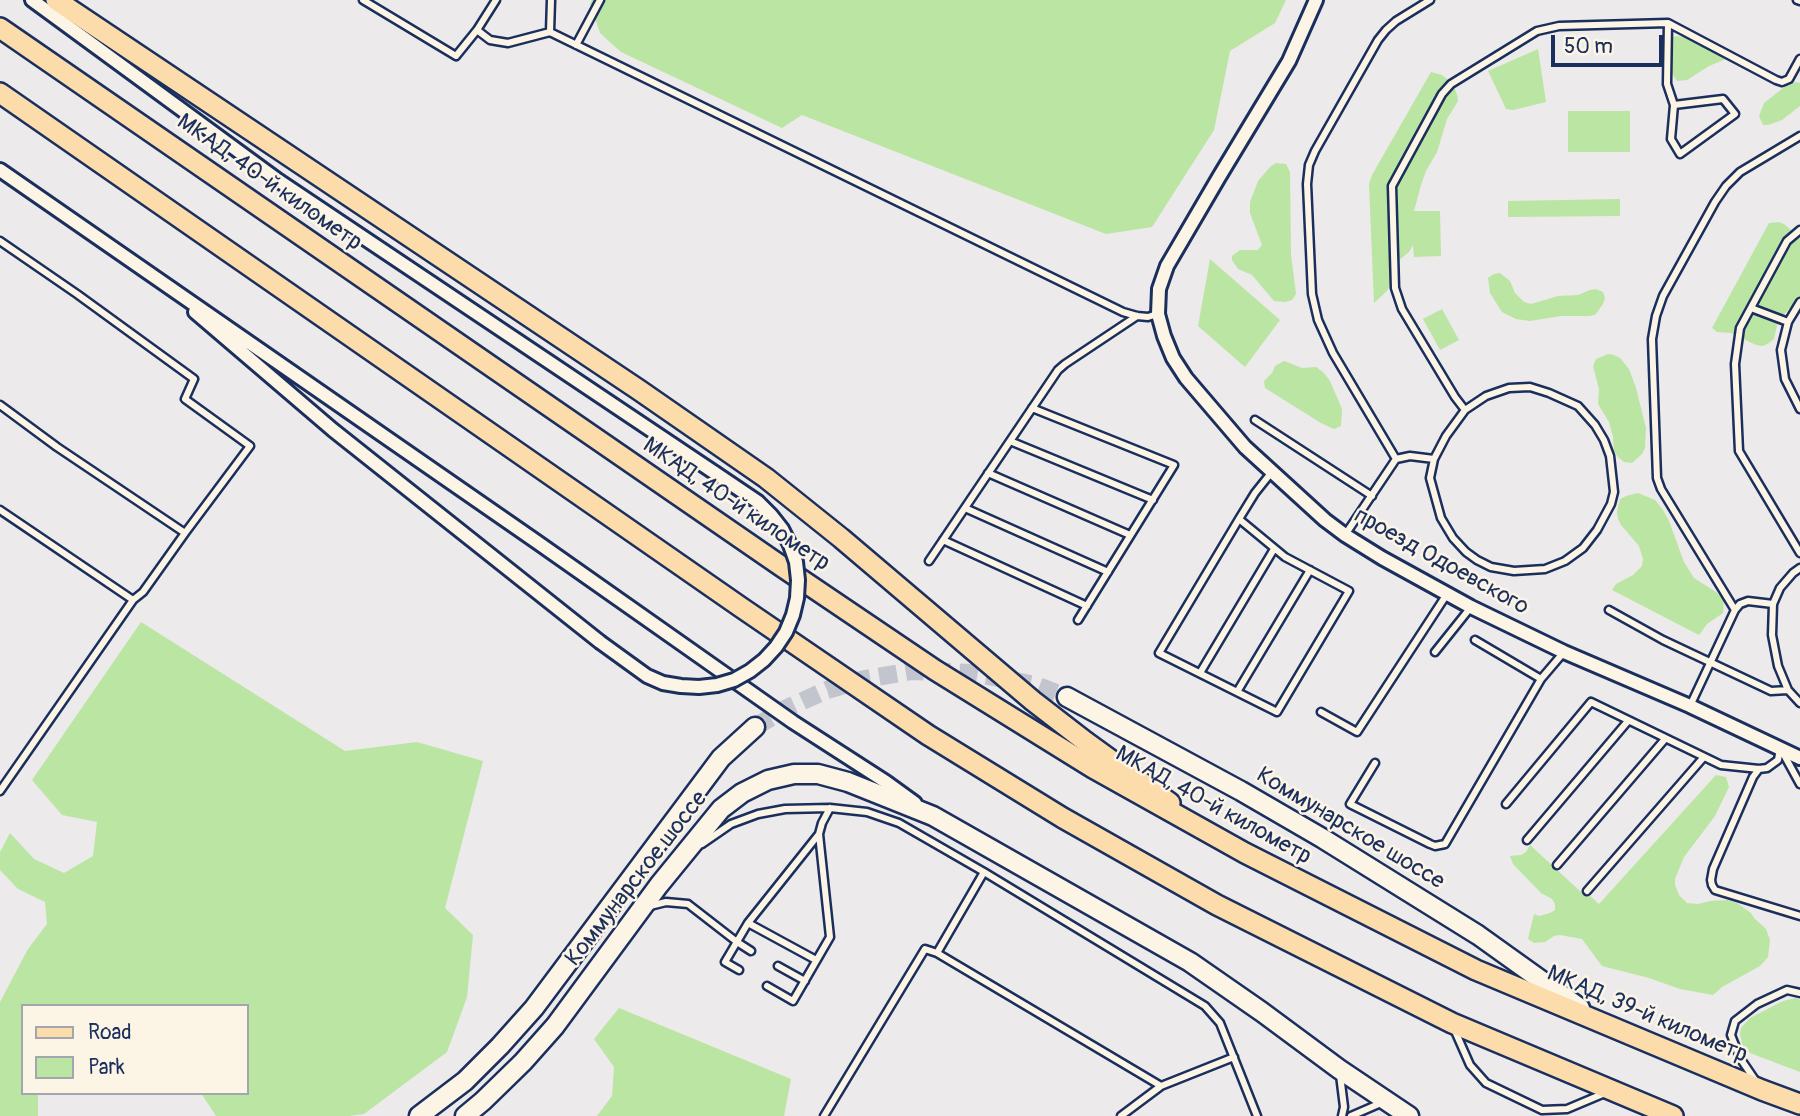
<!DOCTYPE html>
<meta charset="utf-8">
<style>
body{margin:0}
#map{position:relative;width:1800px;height:1116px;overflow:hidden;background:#eceaea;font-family:Pangolin,sans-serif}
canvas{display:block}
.legend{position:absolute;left:21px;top:1004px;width:228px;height:91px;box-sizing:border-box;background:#fcf5e5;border:2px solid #a2a6af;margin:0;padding:9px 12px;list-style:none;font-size:21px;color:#1b2f5e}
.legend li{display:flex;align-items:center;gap:14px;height:35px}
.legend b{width:35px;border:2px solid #a2a6af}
.scale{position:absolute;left:1551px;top:35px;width:112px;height:32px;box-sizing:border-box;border:4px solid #1b2f5e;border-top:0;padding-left:9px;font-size:21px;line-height:24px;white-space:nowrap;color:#1b2f5e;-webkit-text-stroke:5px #fcf5e5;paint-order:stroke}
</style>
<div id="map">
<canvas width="1800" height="1116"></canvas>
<ul class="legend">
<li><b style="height:9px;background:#fddcac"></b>Road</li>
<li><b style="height:19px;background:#bbe5a2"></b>Park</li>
</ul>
<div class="scale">50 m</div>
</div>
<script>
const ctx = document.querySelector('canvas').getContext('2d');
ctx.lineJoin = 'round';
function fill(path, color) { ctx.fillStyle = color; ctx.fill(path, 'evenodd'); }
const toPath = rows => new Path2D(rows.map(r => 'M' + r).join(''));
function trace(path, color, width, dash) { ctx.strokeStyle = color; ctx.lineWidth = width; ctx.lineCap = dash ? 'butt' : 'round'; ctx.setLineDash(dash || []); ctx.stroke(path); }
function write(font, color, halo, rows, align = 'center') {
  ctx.font = font + ' Pangolin,sans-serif'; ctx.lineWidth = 5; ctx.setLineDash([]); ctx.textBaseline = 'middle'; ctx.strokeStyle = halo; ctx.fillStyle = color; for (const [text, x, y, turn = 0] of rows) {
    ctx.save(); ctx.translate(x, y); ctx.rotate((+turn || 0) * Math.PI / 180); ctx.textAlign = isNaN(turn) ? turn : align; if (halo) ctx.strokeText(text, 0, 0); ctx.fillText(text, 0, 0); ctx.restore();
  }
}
const green = toPath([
 [592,0,1286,0,1275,23,1230,51,1214,130,1152,227,1106,234,802,115,782,128,621,52,600,33,590,4],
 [1678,36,1688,38,1709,47,1725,56,1726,59,1709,66,1687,80,1677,81,1671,72,1670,46,1673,37],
 [1538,49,1546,102,1513,110,1506,109,1488,71],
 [1431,72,1442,75,1447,79,1455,89,1457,95,1458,101,1447,119,1437,152,1426,171,1421,185,1414,211,1440,211,1441,256,1414,257,1413,245,1409,252,1393,265,1390,272,1390,285,1387,291,1374,303,1369,184,1372,175],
 [1796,82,1800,83,1800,106,1782,120,1768,125,1763,125,1759,116,1764,103,1787,85],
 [1568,111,1630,111,1630,152,1568,152],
 [1276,163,1286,164,1290,172,1291,255,1296,294,1292,300,1285,302,1274,301,1252,275,1238,269,1232,260,1232,256,1240,250,1258,250,1262,245,1250,213,1250,202,1258,181,1270,167],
 [1620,199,1620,216,1508,217,1508,201],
 [1778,222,1784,224,1800,238,1800,297,1778,321,1774,339,1769,343,1763,346,1756,345,1731,333,1717,332,1712,328,1769,223],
 [1210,259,1280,320,1245,367,1198,326],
 [1500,273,1510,281,1515,293,1524,302,1531,304,1558,296,1578,295,1590,290,1596,289,1603,292,1605,298,1603,304,1595,315,1589,316,1561,316,1530,321,1516,319,1502,312,1490,293,1488,278,1494,274],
 [1442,309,1459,340,1440,350,1423,319],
 [1608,354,1614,355,1620,358,1629,369,1636,388,1646,428,1645,448,1642,454,1632,463,1624,462,1618,457,1614,451,1613,437,1609,422,1598,404,1599,389,1593,366,1596,359],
 [1284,361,1302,368,1316,367,1324,373,1330,381,1342,409,1341,426,1334,429,1321,423,1265,388,1264,381,1272,373,1275,366],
 [1638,493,1655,500,1663,510,1669,521,1684,562,1694,578,1716,592,1724,600,1723,613,1707,624,1699,635,1612,590,1616,584,1633,575,1642,566,1643,559,1639,546,1621,525,1618,519,1617,512,1620,499,1626,496],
 [141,622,345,751,417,742,483,761,445,908,473,935,467,997,447,1052,364,1114,349,1116,216,1116,201,1093,247,1093,247,1006,23,1006,23,1093,38,1093,38,1116,0,1116,0,1002,28,949,47,924,45,902,18,889,0,870,0,852,10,833,34,859,64,873,93,856,97,822,62,815,32,780],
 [1716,775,1726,777,1729,787,1715,816,1684,857,1675,879,1675,885,1679,895,1687,903,1698,904,1710,901,1727,900,1737,903,1751,913,1754,918,1766,929,1770,940,1768,957,1760,966,1722,987,1713,995,1680,989,1649,978,1602,966,1582,939,1560,935,1554,936,1545,942,1534,943,1528,939,1534,914,1539,916,1550,913,1555,910,1555,904,1552,899,1541,893,1513,864,1510,856,1521,855,1526,852,1530,845,1581,892,1589,895,1599,904],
 [1796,998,1800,1000,1800,1072,1750,1053,1743,1047,1740,1034,1741,1028,1750,1018,1783,1001],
 [619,1008,791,1079,784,1116,597,1116,612,1096,614,1067,594,1039]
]);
const secondaryTunnel = toPath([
 [755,727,785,709,827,690,865,679,912,671,972,673,1036,685,1067,697]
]);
const service = toPath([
 [363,0,456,56,477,30,496,0],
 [551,0,550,32,1123,312,1137,316,1148,317,1157,314],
 [1797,0,1800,1],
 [1668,23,1667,84,1674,105,1723,99,1735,114,1680,154,1671,139,1674,105],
 [477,30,490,40,508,43,550,32],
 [576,45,600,0],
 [1800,230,1787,241,1740,328,1735,364,1739,451,1800,553],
 [0,241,77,294,194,379,185,399,250,446,185,533,143,592,133,600,0,510],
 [1800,302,1788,322,1781,350,1785,379,1800,409],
 [1751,308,1788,322],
 [0,405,57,447,185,533],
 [1032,408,1174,465,1078,620],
 [1255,420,1372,496],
 [1010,441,1153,500],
 [1396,459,1333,353,1318,320,1312,294,1307,184,1309,165,1315,151,1378,40,1386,30,1396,21,1430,0],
 [1434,459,1430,478,1441,518,1453,538,1466,552,1477,560,1491,567,1514,571,1545,569,1565,561,1583,548,1597,530,1611,504,1614,492,1610,456,1604,440,1595,425,1578,406,1549,393,1530,387,1509,388,1486,396,1465,410],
 [988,473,1130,535],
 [965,508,1108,572],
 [1239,519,1285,557,1349,591,1277,712,1159,653,1239,519,1255,493,1271,473],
 [1345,535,1396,459,1410,456,1434,459,1446,436,1465,410,1455,397,1402,309,1395,288,1392,186,1442,94,1451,84,1537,31,1559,26,1668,23,1776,80,1782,82,1789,79,1800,59],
 [943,540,1087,606],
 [929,561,1058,370,1065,364,1137,316],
 [1800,568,1793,573,1780,588,1773,604,1772,635,1778,666,1788,690,1800,703],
 [1609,610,1663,640,1771,691,1788,690],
 [1735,610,1661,489,1657,478,1652,339,1656,316,1663,296,1715,202,1726,186,1740,172,1800,136],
 [1475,640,1541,679],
 [1435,652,1471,607],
 [1200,673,1274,549],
 [1237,692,1310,570],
 [1690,706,1735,610,1740,604,1748,601,1773,604],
 [1321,712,1357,732,1447,594],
 [1783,753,1800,784],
 [1375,763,1350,804,1430,844,1435,846,1445,844,1541,679,1564,652],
 [1759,769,1753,777,1713,869,1711,880,1712,885,1715,890,1800,916],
 [0,791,133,600],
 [1506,804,1591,702,1721,765,1759,769,1767,768,1778,760,1780,748],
 [1527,840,1628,721],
 [702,844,731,824,758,814,785,809,830,808,867,812,899,823,984,872,1205,1006,1220,1023,1257,1116],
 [1557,865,1665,739],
 [984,872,937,953,1161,1086],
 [1587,891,1703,758],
 [650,906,666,902,688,904,737,942,751,951],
 [816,960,748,923,819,834],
 [778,966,805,981],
 [739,970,725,962,748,923],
 [767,986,793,1001,830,937,819,834,822,823,830,808],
 [1455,1031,1470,1065,1486,1083,1542,1110,1567,1109,1605,1093],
 [1340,1075,1344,1107,1342,1116],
 [1755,1080,1740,1058,1731,1035,1735,1021,1757,1004,1787,990,1800,993],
 [824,1116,925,949,937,953],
 [1121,1116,1161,1086,1234,1057],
 [1351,1116,1381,1103]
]);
const minor = toPath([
 [32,0,279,181,715,473],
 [1316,0,1289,61,1219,177,1167,266,1159,289,1158,314,1164,336,1173,358,1186,378,1245,447,1325,520,1345,535,1382,558,1471,607,1564,652,1690,706,1800,758],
 [0,170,537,542,793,722,886,782,915,803],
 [195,312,333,430,600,642]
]);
const secondary = toPath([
 [1067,697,1241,791,1322,838,1478,935,1580,1008],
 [419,1116,465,1081,500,1046,534,1008,721,758,755,727],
 [465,1116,483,1101,523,1062,555,1026,659,885,721,809,742,793,768,780,794,774,818,774,848,782,933,816,1190,962,1262,1012,1339,1069,1409,1116]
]);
const primary = toPath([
 [56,0,639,390,766,478,841,538,1033,701,1086,742,1170,803]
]);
const trunk = toPath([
 [0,28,781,566,935,670,1093,768,1245,853,1476,970,1762,1090,1800,1104],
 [0,93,742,608,928,735,1063,818,1217,905,1452,1023,1673,1116]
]);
const minorBridge = toPath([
 [600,642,647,676,663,683,681,686,699,687,717,685,734,680,750,671,764,660,776,647,786,632,793,615,797,598,798,580,796,562,790,545,782,529,771,515,758,502,715,473]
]);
const streetNames = [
 ["МКАД, 40-й километр",269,183,35],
 ["МКАД, 40-й километр",736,505,34],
 ["проезд Одоевского",1441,562,29],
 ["МКАД, 40-й километр",1213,806,29],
 ["Коммунарское шоссе",1350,829,31],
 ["Коммунарское шоссе",637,879,-52],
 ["МКАД, 39-й километр",1647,1015,23]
];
fill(green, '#bbe5a2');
trace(secondaryTunnel, '#c2c5ce', 18, [18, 9]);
trace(service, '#1b2f5e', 11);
trace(minor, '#1b2f5e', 18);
trace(secondary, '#1b2f5e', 23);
trace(primary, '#1b2f5e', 24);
trace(trunk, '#1b2f5e', 24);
trace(service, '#fcf5e5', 6);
trace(minor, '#fcf5e5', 12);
trace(secondary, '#fcf5e5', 18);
trace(primary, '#fddcac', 19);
trace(trunk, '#fddcac', 19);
trace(minorBridge, '#1b2f5e', 18, []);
trace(minorBridge, '#fcf5e5', 12);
write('23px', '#1b2f5e', '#fcf5e5', streetNames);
</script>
